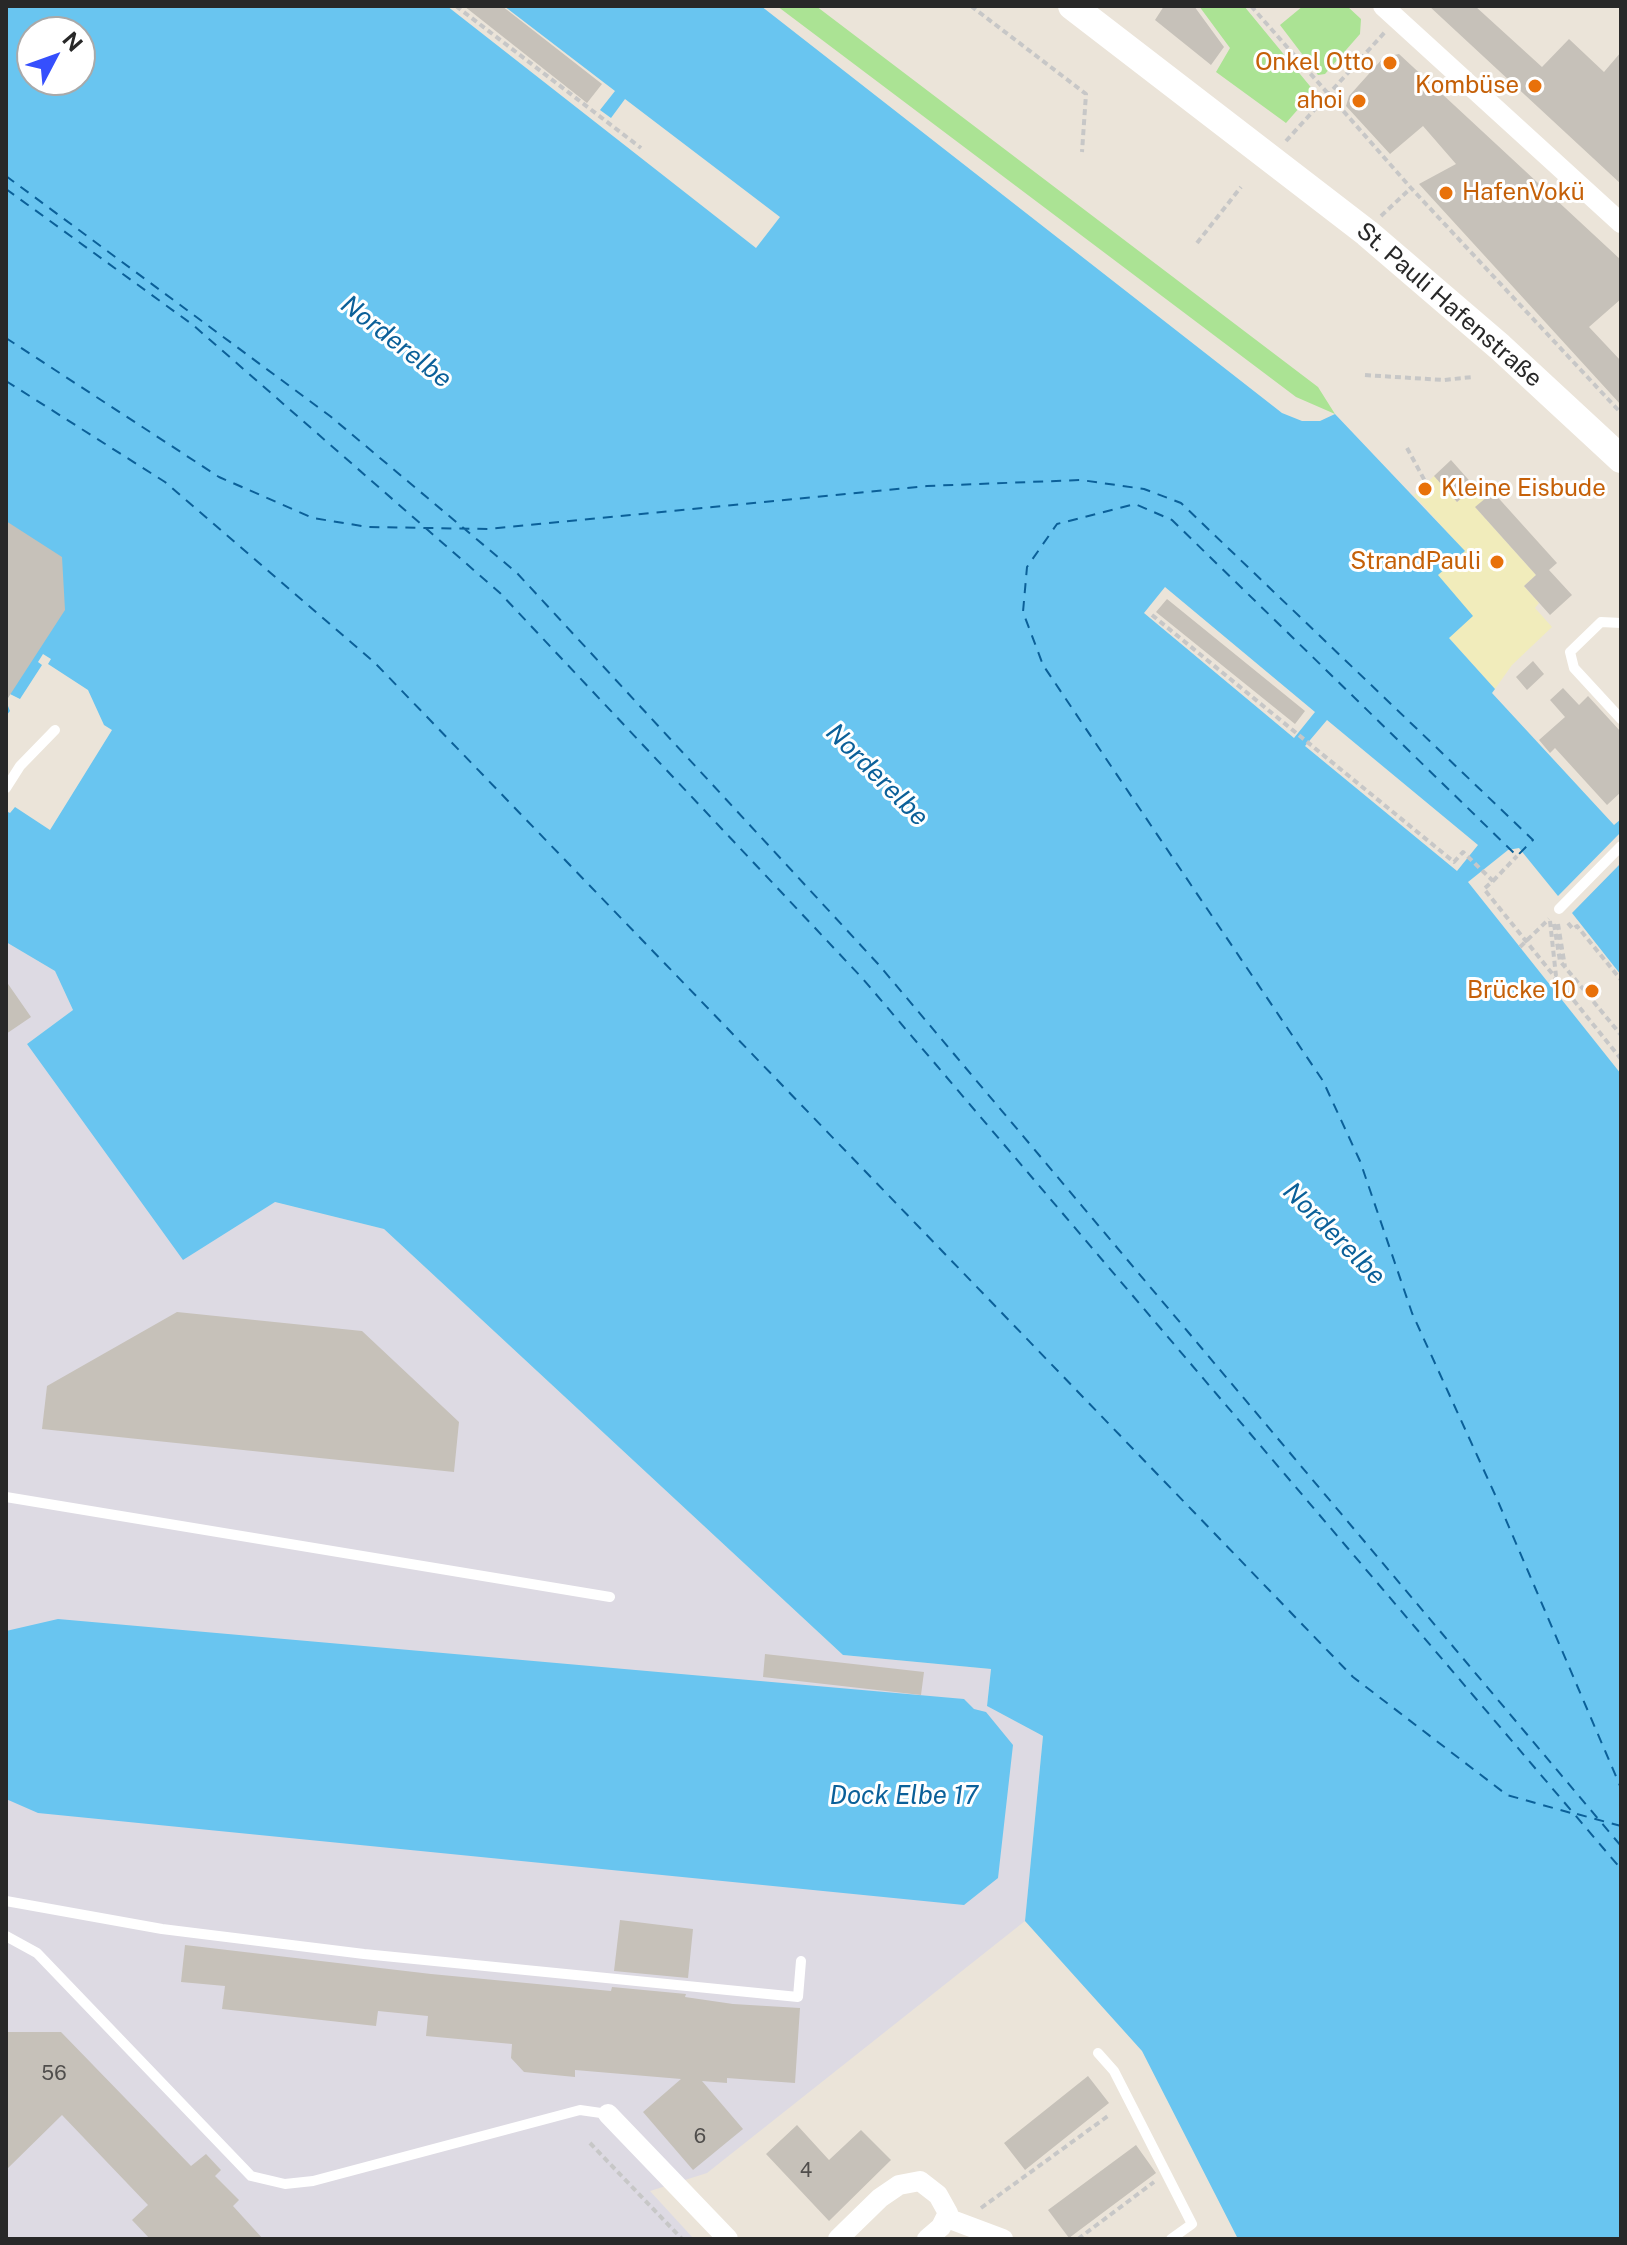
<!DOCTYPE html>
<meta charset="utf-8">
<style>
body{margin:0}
#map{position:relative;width:1627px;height:2245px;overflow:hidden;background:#ebe4d9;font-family:"Public Sans",sans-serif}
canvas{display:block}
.frame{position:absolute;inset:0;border:8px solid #282828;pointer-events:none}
.north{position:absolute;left:16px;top:16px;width:80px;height:80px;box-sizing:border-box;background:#fff;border:2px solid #a9a9a9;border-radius:50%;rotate:49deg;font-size:22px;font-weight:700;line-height:32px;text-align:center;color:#282828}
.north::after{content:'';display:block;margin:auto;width:28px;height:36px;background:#354ffd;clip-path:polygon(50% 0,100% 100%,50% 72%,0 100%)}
</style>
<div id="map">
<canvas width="1627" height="2245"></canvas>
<div class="frame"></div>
<div class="north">N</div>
</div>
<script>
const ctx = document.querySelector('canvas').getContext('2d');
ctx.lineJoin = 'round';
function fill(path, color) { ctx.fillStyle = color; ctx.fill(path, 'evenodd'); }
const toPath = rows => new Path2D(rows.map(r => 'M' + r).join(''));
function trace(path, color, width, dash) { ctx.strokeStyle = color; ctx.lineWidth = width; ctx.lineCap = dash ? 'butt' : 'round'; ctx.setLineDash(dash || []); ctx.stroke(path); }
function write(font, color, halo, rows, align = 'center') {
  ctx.font = font + ' "Public Sans",sans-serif'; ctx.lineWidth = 6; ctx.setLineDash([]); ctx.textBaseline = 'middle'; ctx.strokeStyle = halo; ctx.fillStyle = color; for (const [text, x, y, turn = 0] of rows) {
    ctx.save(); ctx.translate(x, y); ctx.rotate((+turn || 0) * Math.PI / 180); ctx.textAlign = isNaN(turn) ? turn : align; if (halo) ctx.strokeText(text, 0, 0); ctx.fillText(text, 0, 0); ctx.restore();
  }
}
const industrial = toPath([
 [6,942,55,971,73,1010,27,1044,275,1202,384,1229,843,1655,991,1669,987,1706,1043,1736,1025,1921,707,2173,650,2191,694,2239,6,2239]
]);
const green = toPath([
 [777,6,816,6,1318,387,1335,414,1296,397],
 [1199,6,1244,6,1314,91,1286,123,1216,72,1230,48],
 [1303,6,1347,6,1361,19,1360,34,1325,74,1318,75,1280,25]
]);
const sand = toPath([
 [1434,476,1457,502,1482,480,1493,492,1476,508,1536,575,1524,586,1539,603,1535,608,1552,627,1512,665,1495,689,1448,637,1437,575,1464,551,1414,495]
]);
const water = toPath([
 [6,6,761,6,1282,413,1302,421,1320,421,1335,414,1465,551,1438,575,1473,616,1449,638,1495,689,1492,693,1614,825,1621,819,1621,2239,1238,2239,1142,2051,1025,1921,1043,1736,987,1706,991,1669,843,1655,384,1229,275,1202,183,1260,27,1044,73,1010,55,971,6,942],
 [32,32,80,32,80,80,32,80],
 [58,1619,964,1699,974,1709,986,1712,1013,1745,998,1878,964,1905,38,1813,6,1799,6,1631]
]);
const pier = toPath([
 [447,6,504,6,615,91,600,110,611,118,625,99,780,217,756,248],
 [1165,587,1315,712,1294,738,1144,613],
 [43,654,51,659,48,664,88,690,104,725,112,730,50,830,15,807,10,813,6,811,6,716,10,711,6,701,10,694,20,699,42,665,38,662],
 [1327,720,1478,845,1457,871,1305,746],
 [1621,832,1621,863,1572,913,1621,975,1621,1074,1468,882,1508,850,1519,848,1558,896]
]);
const ferry = toPath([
 [6,176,330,416,517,573,879,965,1621,1846],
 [6,189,193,325,500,593,863,979,1621,1869],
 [6,338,219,477,313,518,368,527,488,529,927,486,1081,480,1144,489,1181,503,1533,840,1517,856,1172,520,1135,504,1057,524,1027,567,1023,612,1043,665,1323,1081,1360,1161,1412,1313,1497,1499,1621,1788],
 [6,381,165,482,375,663,1353,1677,1507,1795,1571,1813],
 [1577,1814,1621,1826]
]);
const building = toPath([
 [464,6,502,6,602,84,587,103],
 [1164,6,1194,6,1224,47,1211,65,1155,20],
 [1429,6,1475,6,1542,67,1569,39,1604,72,1621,52,1621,184],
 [1399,54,1621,260,1621,299,1589,327,1621,361,1621,405,1419,184,1456,164,1423,126,1390,154,1346,106,1349,96,1384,57],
 [1451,460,1475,487,1457,502,1434,476],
 [1493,492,1557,563,1549,570,1572,595,1550,615,1524,586,1536,575,1475,507],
 [6,521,62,557,65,610,6,701],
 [1167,599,1305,711,1295,724,1156,612],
 [1533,661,1544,674,1527,690,1516,677],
 [1563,688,1579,705,1588,696,1621,732,1621,792,1607,805,1555,748,1550,753,1539,740,1565,717,1550,700],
 [6,981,31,1017,6,1034],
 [177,1312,362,1331,459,1422,454,1472,42,1429,47,1386],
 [765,1654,924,1672,921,1695,763,1677],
 [620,1920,693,1929,688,1978,614,1971],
 [185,1945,431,1974,611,1991,612,1987,686,1994,685,1997,733,2004,800,2008,795,2083,727,2078,727,2083,702,2081,743,2129,693,2170,643,2112,681,2079,575,2070,575,2077,524,2072,511,2058,512,2044,426,2036,428,2016,378,2011,376,2026,222,2009,225,1986,181,1982],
 [6,2032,61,2032,191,2166,206,2154,221,2170,215,2176,239,2200,233,2206,263,2239,150,2239,132,2220,148,2205,62,2115,6,2170],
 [1088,2076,1109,2103,1025,2170,1004,2143],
 [797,2125,829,2160,861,2130,891,2160,829,2221,766,2154],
 [1136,2145,1156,2173,1069,2238,1048,2210]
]);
const path = toPath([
 [456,6,641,148],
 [971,6,1086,94,1082,152],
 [1251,6,1411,188,1621,413],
 [1286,141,1385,32],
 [1381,216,1411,188],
 [1197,243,1241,187],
 [1365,375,1444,380,1473,377],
 [1407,448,1426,483],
 [1152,615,1454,862,1463,852,1493,881,1484,889,1621,1059],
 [1493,881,1517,856],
 [1550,921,1556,976],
 [1568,923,1573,929,1577,926,1621,980],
 [1554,924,1560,961,1621,1035],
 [1558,924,1565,967],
 [1520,947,1549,919],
 [590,2143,682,2239],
 [981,2208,1108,2116],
 [1078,2239,1154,2182]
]);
const service = toPath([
 [1621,623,1601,622,1570,652,1574,668,1621,719],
 [6,788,20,766,55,730],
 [1559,909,1621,846],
 [6,1497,610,1597],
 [6,1901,162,1929,364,1954,798,1997,801,1961],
 [6,1936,37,1953,251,2176,285,2184,313,2181,580,2110,608,2114],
 [1098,2053,1114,2071,1192,2224,1171,2239]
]);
const minor = toPath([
 [1383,6,1621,223],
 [608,2114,728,2239],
 [947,2218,1003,2239],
 [838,2239,880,2198,899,2185,920,2181,938,2195,948,2213,941,2227,927,2239]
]);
const secondary = toPath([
 [1072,6,1367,233,1500,347,1621,459]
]);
const markers = [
 [1390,63,8,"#e8710a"],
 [1535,86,8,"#e8710a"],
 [1359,101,8,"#e8710a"],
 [1446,193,8,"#e8710a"],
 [1425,489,8,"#e8710a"],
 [1497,562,8,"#e8710a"],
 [1592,991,8,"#e8710a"]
];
const numberNames = [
 ["56",54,2074],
 ["6",700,2137],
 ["4",806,2171]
];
const foodNames = [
 ["Onkel Otto",1374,63],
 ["Kombüse",1519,86],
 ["ahoi",1343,101],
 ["HafenVokü",1462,193,"left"],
 ["Kleine Eisbude",1441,489,"left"],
 ["StrandPauli",1481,562],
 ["Brücke 10",1576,991]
];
const streetNames = [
 ["St. Pauli Hafenstraße",1449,305,41]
];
const waterNames = [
 ["Norderelbe",396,342,38],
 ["Norderelbe",877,775,45],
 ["Norderelbe",1334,1234,45],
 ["Dock Elbe 17",904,1796]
];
fill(industrial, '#dddae3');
fill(green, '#abe394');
fill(sand, '#f1ecbb');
fill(water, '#69c5f0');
fill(pier, '#ebe4d9');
trace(ferry, '#0b6099', 2, [10, 8]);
fill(building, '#c6c1b9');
trace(path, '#c7c7c7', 4, [6, 4]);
trace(service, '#fff', 10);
trace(minor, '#fff', 20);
trace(secondary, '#fff', 28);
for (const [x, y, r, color] of markers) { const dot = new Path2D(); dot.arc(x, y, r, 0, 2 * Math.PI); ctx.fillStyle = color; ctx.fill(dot); trace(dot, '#fff', 3); }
write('20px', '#504e4c', null, numberNames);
write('24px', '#c56008', '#fff', foodNames, 'right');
write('24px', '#282828', '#fff', streetNames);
write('italic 26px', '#0b6099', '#fff', waterNames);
</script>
